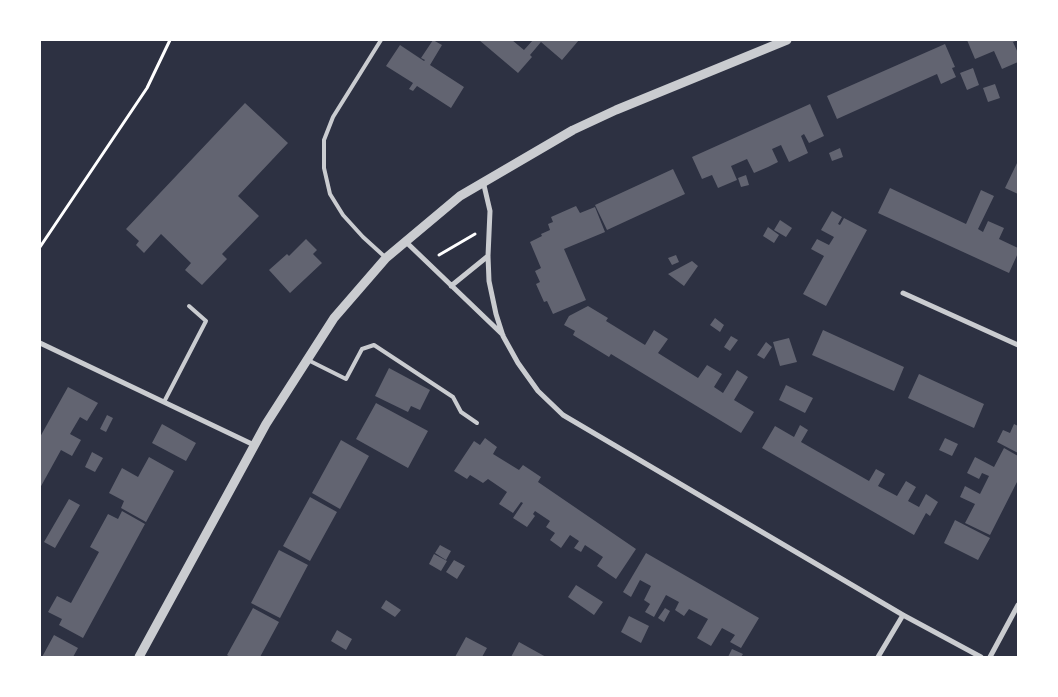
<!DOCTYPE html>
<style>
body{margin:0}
#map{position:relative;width:1058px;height:697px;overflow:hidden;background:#2d3142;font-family:"Sofia Sans Condensed",sans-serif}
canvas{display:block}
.frame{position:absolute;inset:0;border:41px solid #fff;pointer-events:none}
</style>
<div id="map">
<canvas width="1058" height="697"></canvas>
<div class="frame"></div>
</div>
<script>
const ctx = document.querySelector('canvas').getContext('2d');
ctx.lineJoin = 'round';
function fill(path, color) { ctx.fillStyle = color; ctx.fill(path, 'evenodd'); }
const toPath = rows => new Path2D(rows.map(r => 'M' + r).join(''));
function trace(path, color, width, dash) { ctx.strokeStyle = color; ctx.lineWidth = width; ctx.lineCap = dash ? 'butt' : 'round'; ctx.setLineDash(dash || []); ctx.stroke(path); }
const building = toPath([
 [433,40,442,45,430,65,464,87,451,108,417,86,413,91,409,89,413,83,386,66,400,45,424,61,425,60,421,58],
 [479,40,512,40,524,50,533,40,579,40,562,60,541,42,530,55,532,57,518,73],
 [967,40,1018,40,1013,42,1018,53,1018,62,1002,69,994,51,975,59],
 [945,44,955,67,952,68,956,77,941,84,937,74,837,119,827,96],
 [973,68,979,85,967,90,960,73],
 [995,84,1000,98,988,102,983,88],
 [245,103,288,143,238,196,259,216,222,254,227,259,202,285,185,270,191,263,161,234,144,253,136,245,139,241,126,229],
 [810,104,824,136,809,143,804,134,801,136,808,153,789,162,781,145,772,149,778,162,768,167,754,173,747,159,731,166,737,180,718,188,712,175,702,179,692,157],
 [840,148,843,157,832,161,829,153],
 [1018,161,1018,194,1005,188],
 [673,169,685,194,607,230,595,205],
 [746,175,749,185,741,187,738,178],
 [890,188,966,224,981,190,994,196,978,229,983,232,988,221,1004,228,999,239,1018,248,1018,253,1009,273,878,213],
 [576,206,580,213,595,207,605,232,564,249,586,300,553,314,547,301,544,302,536,284,540,282,535,271,541,268,530,242,542,236,541,234,550,230,548,224,553,222,551,217],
 [832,211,842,217,838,224,840,225,844,218,867,230,826,306,803,294,824,256,811,249,817,239,829,245,834,237,821,230],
 [780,220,792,228,786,237,774,230],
 [768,227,779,235,774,243,763,236],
 [306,239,317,250,313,254,322,263,290,293,269,270,287,254,289,256],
 [676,255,679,262,672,265,668,258],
 [692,261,698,266,684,286,668,274],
 [588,306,608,318,606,321,645,345,654,330,668,339,658,353,698,378,707,365,722,374,714,387,723,393,737,370,748,377,734,400,754,412,741,433,611,354,609,357,573,335,575,331,564,325,569,316],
 [715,318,724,325,720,332,710,325],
 [823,330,904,367,894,391,812,355],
 [731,336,738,340,730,351,724,347],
 [789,338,797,362,780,366,773,342],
 [766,342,772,347,764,359,757,355],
 [389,368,430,390,420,410,411,406,408,412,375,396],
 [919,374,984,404,974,428,908,398],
 [786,385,813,398,805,413,779,400],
 [68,387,98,403,87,421,80,417,70,434,81,440,72,456,61,450,40,488,40,437],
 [376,403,428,431,408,468,356,439],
 [107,415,113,418,106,432,100,429],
 [162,424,196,443,186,461,152,443],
 [1014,424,1018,426,1018,453,997,442,1003,430,1010,433],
 [800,425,808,430,801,442,869,481,876,469,885,474,878,486,897,496,906,481,916,487,908,501,919,507,926,494,938,502,930,516,926,513,914,535,762,448,775,426,794,437],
 [485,438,497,447,493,454,519,470,523,465,541,477,538,482,636,549,616,579,597,566,603,557,585,545,581,552,574,548,579,541,570,535,561,548,550,540,555,533,546,527,550,521,535,511,533,514,535,516,527,527,513,518,523,503,521,502,513,513,499,504,507,492,488,479,483,483,470,475,467,479,454,471,474,441,480,445],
 [945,438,958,444,952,456,939,450],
 [341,440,369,456,340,509,312,493],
 [1004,448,1018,456,1018,480,990,535,965,523,975,504,960,497,965,486,980,494,989,476,982,473,979,479,967,473,975,457,994,467],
 [92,452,103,458,95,472,85,467],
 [149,457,174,471,146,522,121,508,124,501,109,493,122,468,138,477],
 [310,497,337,512,310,561,283,546],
 [69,499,80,505,55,548,44,542],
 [122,511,145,524,83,638,59,625,62,619,48,612,57,596,71,603,99,552,90,547,108,514,118,519],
 [955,520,990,538,978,560,944,543],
 [440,545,451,551,446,560,435,553],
 [279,550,308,565,280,618,251,603],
 [646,553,759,618,741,648,730,642,735,635,722,628,711,646,697,638,708,619,689,609,684,616,675,610,679,602,666,595,654,617,645,612,650,604,644,600,651,586,640,580,631,597,623,592],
 [434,554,447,561,441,571,429,564],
 [454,560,465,566,457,579,446,572],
 [576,585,603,602,594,615,568,597],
 [386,600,401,610,395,617,381,608],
 [253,608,279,622,260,657,230,657,227,655],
 [665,608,670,611,664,622,658,618],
 [629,616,649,626,641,643,621,632],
 [337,630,352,639,346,650,331,641],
 [54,635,78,648,73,657,42,657],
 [466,637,487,648,482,657,455,657],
 [519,642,546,657,511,657],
 [732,649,743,654,741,657,728,657]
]);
const path = toPath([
 [40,247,147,88,170,40],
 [439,255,475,234]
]);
const service = toPath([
 [381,40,333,117,324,140,324,168,330,194,343,215,363,237,385,257],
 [308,360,346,379,362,349,374,345,453,397,461,412,477,423],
 [164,402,206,321,189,306]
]);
const minor = toPath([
 [483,181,490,211,488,256,489,281,496,314,503,336,518,363,538,391,563,415,903,615,981,657],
 [405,241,503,335],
 [451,286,488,256],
 [903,293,1018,345],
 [40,343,254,445],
 [878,657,903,615],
 [990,657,1018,605]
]);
const tertiary = toPath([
 [139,657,266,424,334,318,386,258,460,196,573,130,616,110,787,40]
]);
fill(building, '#626471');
trace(path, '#fff', 3);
trace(service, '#caccd0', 4);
trace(minor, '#caccd0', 5);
trace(tertiary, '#caccd0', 9);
</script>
